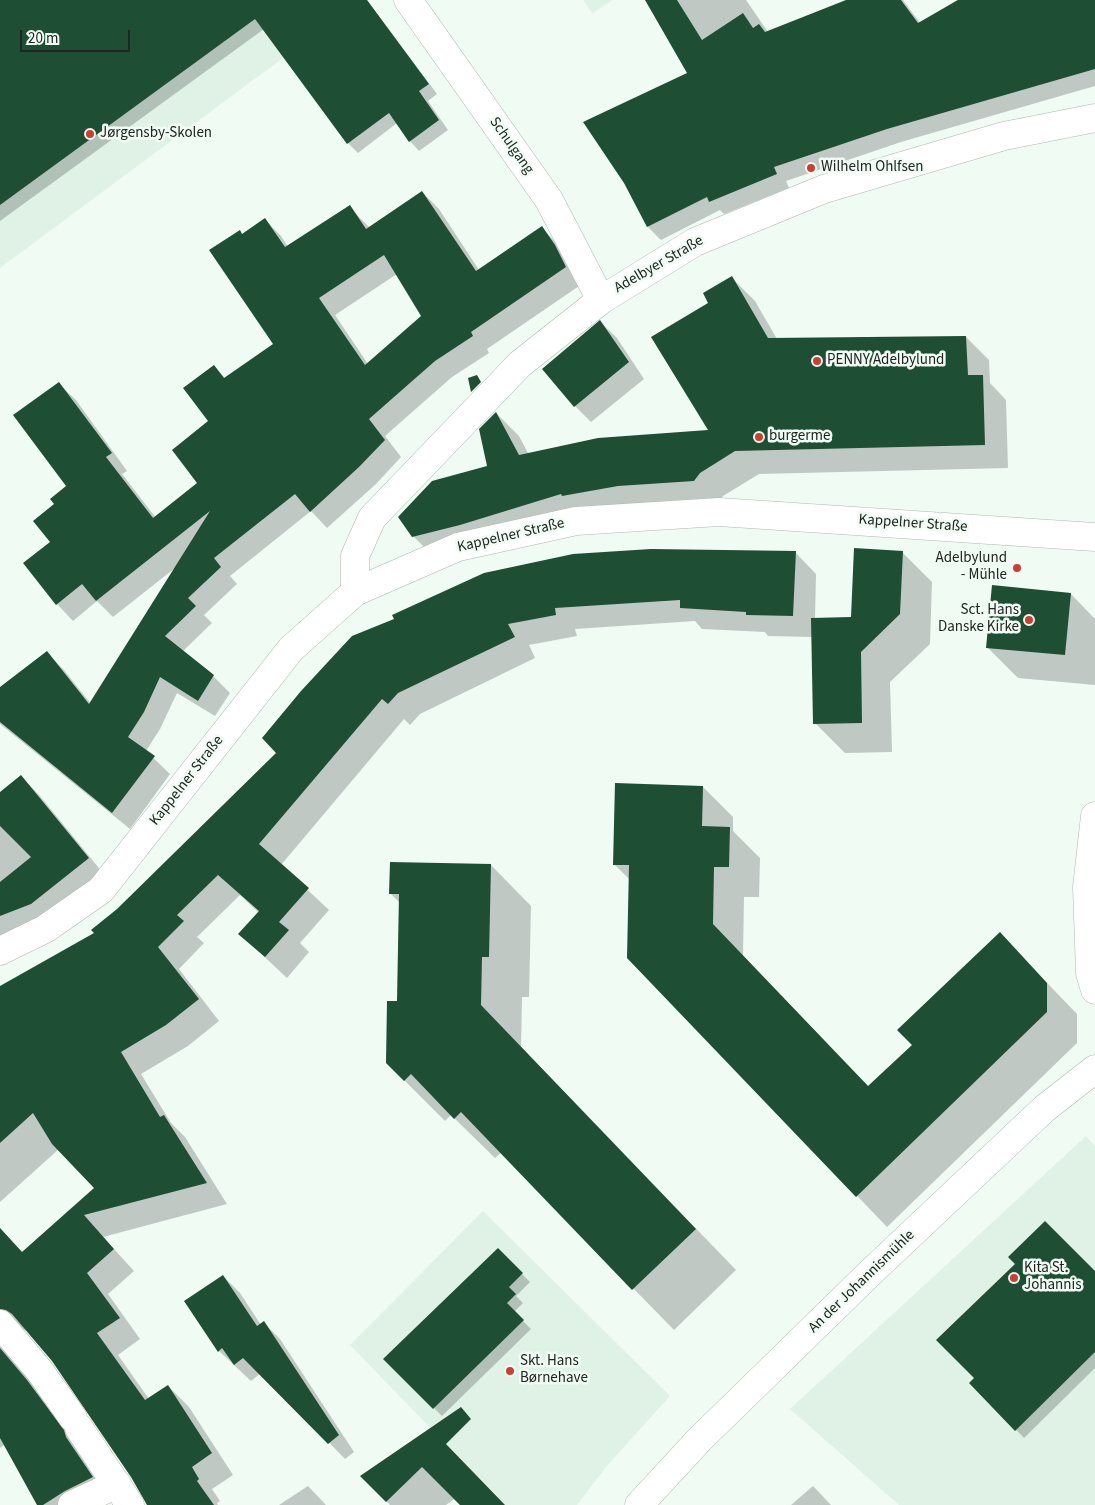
<!DOCTYPE html>
<meta charset="utf-8">
<style>
body{margin:0}
#map{position:relative;width:1095px;height:1505px;overflow:hidden;background:#f0fbf4;font-family:"Source Sans 3",sans-serif}
canvas{display:block}
.scale{position:absolute;left:20px;top:30px;width:110px;height:22px;box-sizing:border-box;border:2px solid #212522;border-top:0;padding-left:6px;font-size:15px;line-height:18px;white-space:nowrap;color:#212522;-webkit-text-stroke:4px #f0fbf4;paint-order:stroke}
</style>
<div id="map">
<canvas width="1095" height="1505"></canvas>
<div class="scale">20 m</div>
</div>
<script>
const ctx = document.querySelector('canvas').getContext('2d');
ctx.lineJoin = 'round';
function fill(path, color) { ctx.fillStyle = color; ctx.fill(path, 'evenodd'); }
const toPath = rows => new Path2D(rows.map(r => 'M' + r).join(''));
function trace(path, color, width, dash) { ctx.strokeStyle = color; ctx.lineWidth = width; ctx.lineCap = dash ? 'butt' : 'round'; ctx.setLineDash(dash || []); ctx.stroke(path); }
function write(font, color, halo, rows, align = 'center') {
  ctx.font = font + ' "Source Sans 3",sans-serif'; ctx.lineWidth = 5; ctx.setLineDash([]); ctx.textBaseline = 'middle'; ctx.strokeStyle = halo; ctx.fillStyle = color; for (const [text, x, y, turn = 0] of rows) {
    ctx.save(); ctx.translate(x, y); ctx.rotate((+turn || 0) * Math.PI / 180); ctx.textAlign = isNaN(turn) ? turn : align; if (halo) ctx.strokeText(text, 0, 0); ctx.fillText(text, 0, 0); ctx.restore();
  }
}
const built = toPath([
 [0,0,361,0,0,268],
 [583,0,613,0,592,13],
 [1086,1136,1095,1146,1095,1505,899,1505,790,1409],
 [483,1211,670,1396,606,1467,577,1505,505,1505,350,1345]
]);
const shadow = toPath([
 [0,0,367,0,437,94,428,101,448,130,419,151,410,141,397,123,358,153,348,143,264,29,0,221],
 [646,0,746,0,768,32,849,0,903,0,920,23,957,0,1095,0,1095,86,901,142,786,181,789,188,724,214,720,210,661,240,648,227,689,73],
 [422,192,439,209,479,270,542,228,558,245,582,284,487,349,489,353,452,377,385,436,401,457,376,484,327,528,311,511,230,576,237,584,204,615,212,623,182,652,213,676,230,693,215,716,177,693,160,729,146,751,170,774,130,829,0,724,0,689,47,653,64,670,91,704,175,568,113,617,97,601,73,621,57,604,51,542,56,504,68,487,59,384,76,400,127,471,122,474,156,518,199,483,210,422,214,367,225,378,275,344,243,235,265,220,281,236,288,247,349,207,370,228],
 [397,274,422,316,368,364,335,315],
 [731,277,755,301,777,339,966,337,989,360,990,383,1006,400,1008,468,759,474,723,496,717,504,437,560,413,536,489,466,496,413,519,436,529,455,710,431,710,303],
 [600,322,617,338,644,379,591,422,575,406],
 [795,552,816,574,815,619,852,618,902,552,932,582,930,644,890,682,892,752,845,753,815,723,813,637,768,636,765,632,702,629,695,621,575,629,577,636,529,645,535,658,420,714,410,725,404,719,281,865,329,910,300,943,309,952,287,978,240,934,259,913,240,895,197,937,204,943,179,969,219,1021,188,1046,141,1074,171,1123,185,1137,227,1204,103,1237,134,1271,108,1294,140,1339,118,1355,149,1399,168,1386,189,1407,233,1475,212,1489,220,1501,217,1503,218,1505,147,1505,144,1496,53,1360,27,1330,20,1329,5,1349,9,1356,48,1402,113,1499,101,1505,38,1505,5,1444,0,1448,0,1228,23,1253,96,1188,59,1149,0,1202,0,987,95,933,277,753,353,637],
 [1071,594,1095,619,1095,685,1018,678,987,647],
 [21,777,40,796,107,878,0,943,0,793],
 [703,787,733,817,733,831,760,858,759,897,744,897,743,956,869,1087,913,1045,1000,934,1077,1014,1077,1043,887,1227,628,957,630,880,614,864],
 [491,865,531,906,529,997,522,997,521,1047,736,1270,674,1330,501,1153,495,1158,451,1115,445,1121,404,1080,398,1003,400,903,390,893],
 [498,1250,530,1282,516,1296,523,1303,514,1312,531,1329,442,1416,385,1359],
 [1095,1273,1095,1368,1024,1438,970,1383],
 [223,1276,240,1293,261,1325,264,1323,280,1339,354,1452,345,1459,261,1373,251,1381,219,1351],
 [430,1430,503,1505,460,1505,454,1499,446,1505,390,1505,362,1476],
 [308,1486,326,1505,279,1505],
 [813,1486,831,1505,791,1505]
]);
const building = toPath([
 [0,0,367,0,429,84,419,91,439,120,409,142,389,113,347,144,255,19,0,205],
 [645,0,677,0,702,40,743,13,753,28,759,24,765,32,846,0,901,0,918,23,958,0,1095,0,1095,69,887,129,774,167,777,174,709,202,707,197,647,227,624,183,583,122,687,73],
 [422,191,476,271,542,226,555,245,566,267,471,332,473,336,435,361,369,419,385,440,359,467,310,512,295,494,214,558,221,567,188,598,196,606,165,636,214,675,198,701,160,677,144,712,128,737,155,756,112,813,0,722,0,687,47,651,89,704,210,511,96,601,82,584,56,605,23,563,50,542,33,521,54,504,50,499,66,486,13,415,59,382,112,453,106,457,153,518,197,483,172,450,208,421,183,388,214,365,224,378,273,344,209,250,240,230,242,234,265,218,285,247,350,205,366,229],
 [384,255,421,316,365,365,319,298],
 [732,276,768,338,966,336,968,375,983,375,985,445,735,451,700,473,694,481,618,486,562,496,561,494,460,525,412,537,398,517,432,481,487,466,479,429,496,412,519,455,598,438,708,430,651,337,708,303,703,293],
 [600,320,629,362,574,407,542,369],
 [477,375,481,382,471,392,468,378],
 [854,548,903,551,900,614,861,652,862,723,813,724,811,618,851,617],
 [651,549,796,551,793,616,746,615,746,612,680,608,680,600,555,608,556,615,508,624,515,637,398,693,388,704,382,699,259,844,309,888,279,922,289,930,265,957,238,934,259,911,218,875,177,915,184,921,158,947,199,999,166,1025,121,1052,160,1117,164,1115,207,1183,84,1215,114,1249,87,1273,120,1318,97,1333,145,1400,168,1385,212,1453,192,1467,199,1479,197,1481,214,1505,147,1505,131,1477,52,1361,12,1314,6,1310,0,1309,0,1228,22,1252,94,1188,52,1144,33,1113,0,1143,0,986,94,933,91,930,117,909,276,753,262,738,301,691,352,636,394,619,392,615,484,573,573,554],
 [992,585,1071,593,1065,655,986,648],
 [21,775,89,858,31,904,0,916,0,882,31,857,0,826,0,792],
 [615,783,703,786,702,826,730,827,729,867,714,867,713,924,868,1086,912,1045,897,1030,1000,932,1047,983,1047,1012,856,1197,627,958,629,865,613,865],
 [390,862,491,864,489,957,482,957,481,1005,696,1229,632,1290,461,1112,454,1119,411,1074,404,1081,386,1063,387,1001,397,1001,399,894,389,894],
 [1045,1221,1095,1271,1095,1352,1015,1431,969,1383,974,1378,936,1340,1015,1264,1008,1257],
 [498,1248,523,1273,509,1287,516,1294,507,1303,524,1320,433,1409,383,1359],
 [223,1275,257,1326,264,1321,339,1435,328,1444,243,1358,234,1365,222,1348,218,1352,184,1301],
 [0,1348,27,1380,64,1430,66,1437,93,1477,65,1491,43,1505,37,1505,0,1438],
 [461,1407,471,1419,446,1444,505,1505,460,1505,422,1467,386,1502,360,1476]
]);
const street = toPath([
 [408,0,549,200,601,300],
 [355,592,355,556,372,518,520,364,601,300,695,242,824,189,1004,136,1095,118],
 [1095,816,1087,887,1090,973,1095,990],
 [0,1324,39,1370,73,1418],
 [79,1428,130,1505],
 [72,1505,117,1484],
 [639,1505,699,1440,870,1273,1044,1109,1095,1069]
]);
const secondary = toPath([
 [0,951,45,929,101,890,291,649,355,592,458,547,576,521,719,512,1095,537]
]);
const markers = [
 [90,134,5,"#cb3e32"],
 [811,168,5,"#cb3e32"],
 [817,361,5,"#cb3e32"],
 [759,437,5,"#cb3e32"],
 [1017,568,5,"#cb3e32"],
 [1029,620,5,"#cb3e32"],
 [1014,1278,5,"#cb3e32"],
 [510,1371,5,"#cb3e32"]
];
const poiNames = [
 ["Jørgensby-Skolen",100,134],
 ["Wilhelm Ohlfsen",821,168],
 ["PENNY Adelbylund",827,361],
 ["burgerme",769,437],
 ["Adelbylund",1007,559,"right"],
 ["- Mühle",1007,576,"right"],
 ["Sct. Hans",1019,611,"right"],
 ["Danske Kirke",1019,628,"right"],
 ["Kita St.",1024,1269],
 ["Johannis",1024,1286],
 ["Skt. Hans",520,1362],
 ["Børnehave",520,1379]
];
const streetNames = [
 ["Schulgang",511,146,55],
 ["Adelbyer Straße",659,265,-30],
 ["Kappelner Straße",913,524,4],
 ["Kappelner Straße",511,536,-13],
 ["Kappelner Straße",187,781,-52],
 ["An der Johannismühle",862,1282,-44]
];
fill(built, '#dff2e5');
fill(shadow, '#0003');
fill(building, '#1e4e33');
trace(street, '#adb8b1', 29);
trace(secondary, '#adb8b1', 29);
trace(street, '#fff', 28);
trace(secondary, '#fff', 28);
for (const [x, y, r, color] of markers) { const dot = new Path2D(); dot.arc(x, y, r, 0, 2 * Math.PI); ctx.fillStyle = color; ctx.fill(dot); trace(dot, '#f0fbf4', 2); }
write('15px', '#212522', '#f0fbf4', poiNames, 'left');
write('15px', '#212522', '#f0fbf4', streetNames);
</script>
